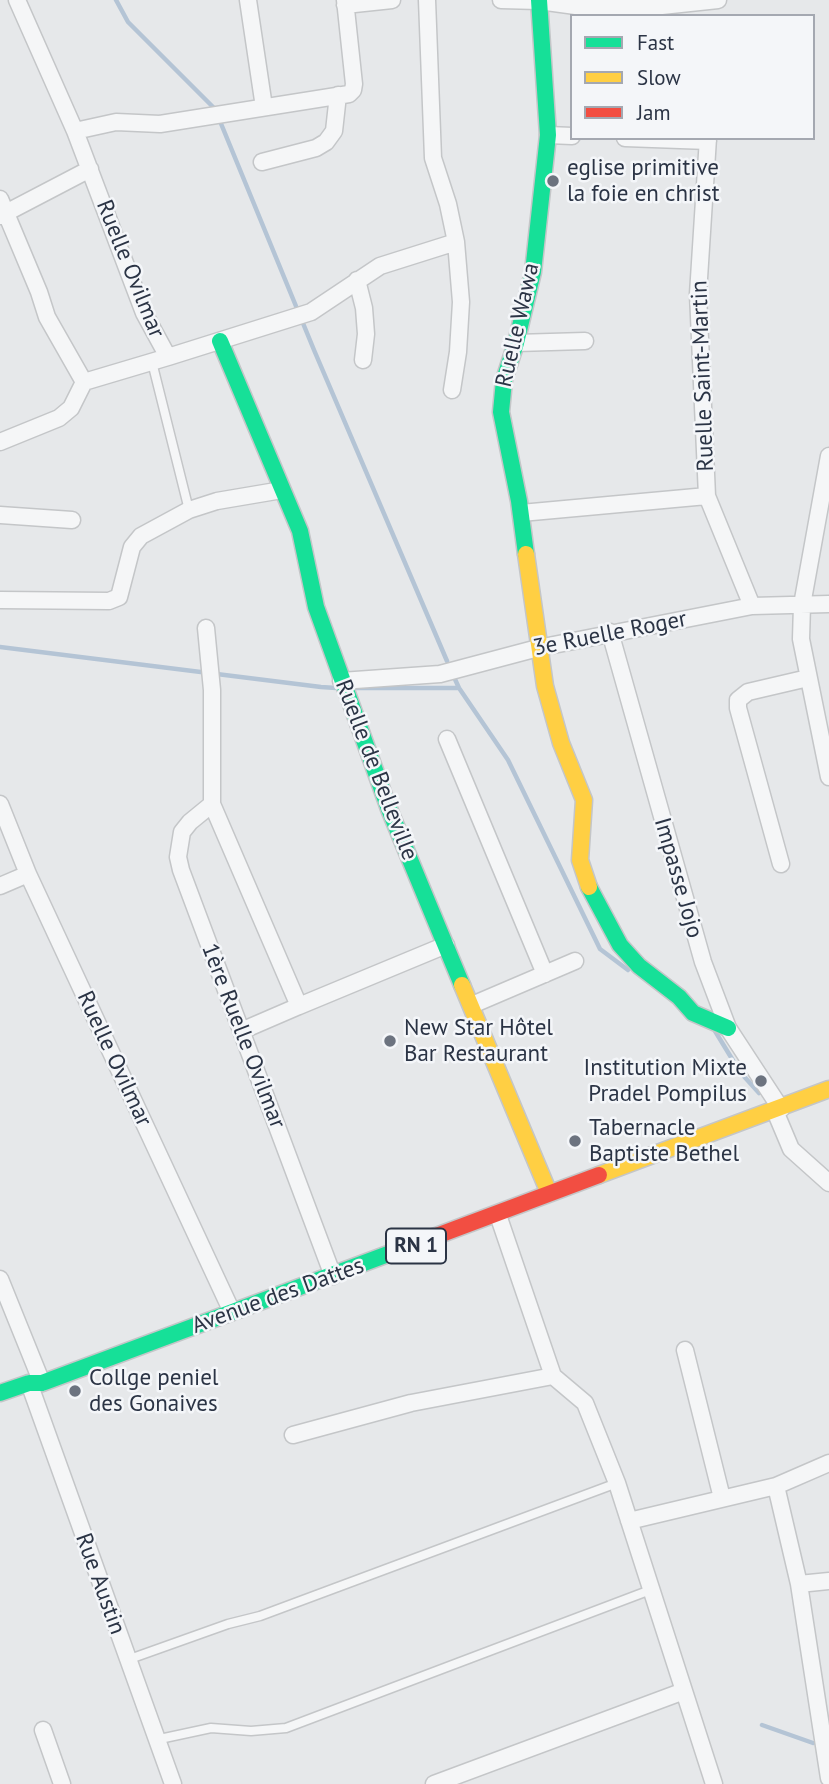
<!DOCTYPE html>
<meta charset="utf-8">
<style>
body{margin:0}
#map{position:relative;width:829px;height:1784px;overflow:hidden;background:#e6e8ea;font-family:"PT Sans",sans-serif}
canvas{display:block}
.legend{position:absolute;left:570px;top:14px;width:245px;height:126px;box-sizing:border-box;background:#f4f6f9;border:2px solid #a4a8b1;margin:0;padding:9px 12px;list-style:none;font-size:21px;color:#2b3445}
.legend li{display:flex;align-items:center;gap:14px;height:35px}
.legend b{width:35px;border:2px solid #a4a8b1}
</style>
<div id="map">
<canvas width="829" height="1784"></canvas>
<ul class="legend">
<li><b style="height:9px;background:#16e098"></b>Fast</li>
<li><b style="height:9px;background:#ffcf43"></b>Slow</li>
<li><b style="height:9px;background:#f24e42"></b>Jam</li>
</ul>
</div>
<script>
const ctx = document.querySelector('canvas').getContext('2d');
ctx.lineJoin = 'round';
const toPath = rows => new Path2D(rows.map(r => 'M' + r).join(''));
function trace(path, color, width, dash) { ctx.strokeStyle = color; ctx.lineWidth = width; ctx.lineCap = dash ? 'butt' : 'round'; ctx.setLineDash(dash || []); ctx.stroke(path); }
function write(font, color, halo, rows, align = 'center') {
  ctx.font = font + ' "PT Sans",sans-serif'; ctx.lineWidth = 5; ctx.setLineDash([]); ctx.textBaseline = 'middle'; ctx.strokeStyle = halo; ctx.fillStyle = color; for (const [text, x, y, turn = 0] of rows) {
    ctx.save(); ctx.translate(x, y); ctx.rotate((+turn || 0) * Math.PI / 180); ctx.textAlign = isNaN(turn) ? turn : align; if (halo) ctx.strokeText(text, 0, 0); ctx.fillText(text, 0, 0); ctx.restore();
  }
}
const stream = toPath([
 [116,0,128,22,215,109,314,350,447,661],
 [0,647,321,687,336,688],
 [454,677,459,688,508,760,600,949,628,970],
 [355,688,459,688],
 [715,1031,740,1072,759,1093],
 [762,1725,813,1743]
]);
const lane = toPath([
 [152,362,189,510],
 [127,1660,228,1624,260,1616,617,1483],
 [155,1740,211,1728,251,1731,286,1728,653,1589]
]);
const street = toPath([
 [248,0,264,107],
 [427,0,433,158,448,204,456,242,461,302,458,352,452,390],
 [501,0,539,1,583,7,643,8,718,0],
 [345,5,392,0],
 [75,131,116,122,160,124,349,94,353,90,354,84,345,0],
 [548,135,572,136],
 [625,138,708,141],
 [708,138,698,294,707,496,752,606],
 [262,162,316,148,326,142,334,131,338,95],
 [0,199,39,292,47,317,84,382],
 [0,216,90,169],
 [357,280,364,308,366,334,363,360],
 [516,343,585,341],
 [168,357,311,312,380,266,456,242],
 [0,442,59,418,71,408,84,382,168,357,144,313,75,131,17,0],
 [829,456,802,605,801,639,829,777],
 [521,513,707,496],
 [0,515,72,520],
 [0,600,109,601,119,597,132,547,141,536,189,510,217,501,282,490],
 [206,628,212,690,212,804,299,1006,446,945],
 [610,632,703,962,728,1028,781,1109],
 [341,681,440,674,538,648,752,606,829,604],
 [447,739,545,974],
 [0,804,28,874,232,1312],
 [212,804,190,822,182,832,178,857,181,870,333,1276],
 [781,864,738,708,738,700,748,692,808,678],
 [0,886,28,874],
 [472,1005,575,961],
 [241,1031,299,1006],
 [775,1111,791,1149,829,1183],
 [498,1215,553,1376,585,1403,617,1483,714,1784],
 [0,1279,42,1383],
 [685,1350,722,1498],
 [29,1383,173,1784],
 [293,1435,411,1403,553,1376],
 [776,1486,799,1584,829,1778],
 [629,1521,776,1486,829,1463],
 [799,1584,829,1581],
 [43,1730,62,1784],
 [434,1784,684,1691]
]);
const fast = toPath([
 [220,341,300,531,316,607,389,809,462,985],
 [526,554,519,501,501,412,504,380,516,343,533,272,548,135,539,0],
 [589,887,620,945,639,966,679,997,693,1013,728,1028],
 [0,1393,29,1383,42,1383,423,1241]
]);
const slow = toPath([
 [526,554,545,686,561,743,584,800,580,860,589,887],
 [462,985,549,1193],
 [599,1175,829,1089]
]);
const jam = toPath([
 [423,1241,599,1175]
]);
const markers = [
 [553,181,7,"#6c737f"],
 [390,1041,7,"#6c737f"],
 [761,1081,7,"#6c737f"],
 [575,1141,7,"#6c737f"],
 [75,1391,7,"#6c737f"]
];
const shields = [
 [416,1246,60]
];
const shieldNames = [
 ["RN 1",416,1246]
];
const poiNames = [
 ["eglise primitive",567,168],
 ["la foie en christ",567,194],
 ["New Star Hôtel",404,1028],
 ["Bar Restaurant",404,1054],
 ["Institution Mixte",747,1068,"right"],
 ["Pradel Pompilus",747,1094,"right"],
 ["Tabernacle",589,1128],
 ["Baptiste Bethel",589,1154],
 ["Collge peniel",89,1378],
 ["des Gonaives",89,1404]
];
const streetNames = [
 ["Ruelle Ovilmar",130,269,68],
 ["Ruelle Wawa",518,325,-77],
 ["Ruelle Saint-Martin",703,376,-92],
 ["3e Ruelle Roger",610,634,-11],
 ["Ruelle de Belleville",376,770,69],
 ["Impasse Jojo",678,878,74],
 ["1ère Ruelle Ovilmar",243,1036,69],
 ["Ruelle Ovilmar",114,1059,65],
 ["Avenue des Dattes",278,1296,-20],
 ["Rue Austin",100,1584,70]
];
trace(stream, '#b4c4d5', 4.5);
trace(lane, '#c4c6c8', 11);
trace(street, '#c4c6c8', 19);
trace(fast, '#c4c6c8', 19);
trace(slow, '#c4c6c8', 19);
trace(jam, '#c4c6c8', 19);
trace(lane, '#f5f6f7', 8);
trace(street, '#f5f6f7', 16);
trace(fast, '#16e098', 16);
trace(slow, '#ffcf43', 16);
trace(jam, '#f24e42', 16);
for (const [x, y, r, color] of markers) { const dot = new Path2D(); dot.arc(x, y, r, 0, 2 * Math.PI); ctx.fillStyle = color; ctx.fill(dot); trace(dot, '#f4f6f9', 2.5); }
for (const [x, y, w] of shields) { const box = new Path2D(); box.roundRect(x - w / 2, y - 17.5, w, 35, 5); ctx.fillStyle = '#f4f6f9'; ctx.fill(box); trace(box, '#2b3445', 2); }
write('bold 21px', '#2b3445', null, shieldNames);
write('23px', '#2b3445', '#f4f6f9', poiNames, 'left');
write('23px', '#2b3445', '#f4f6f9', streetNames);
</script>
